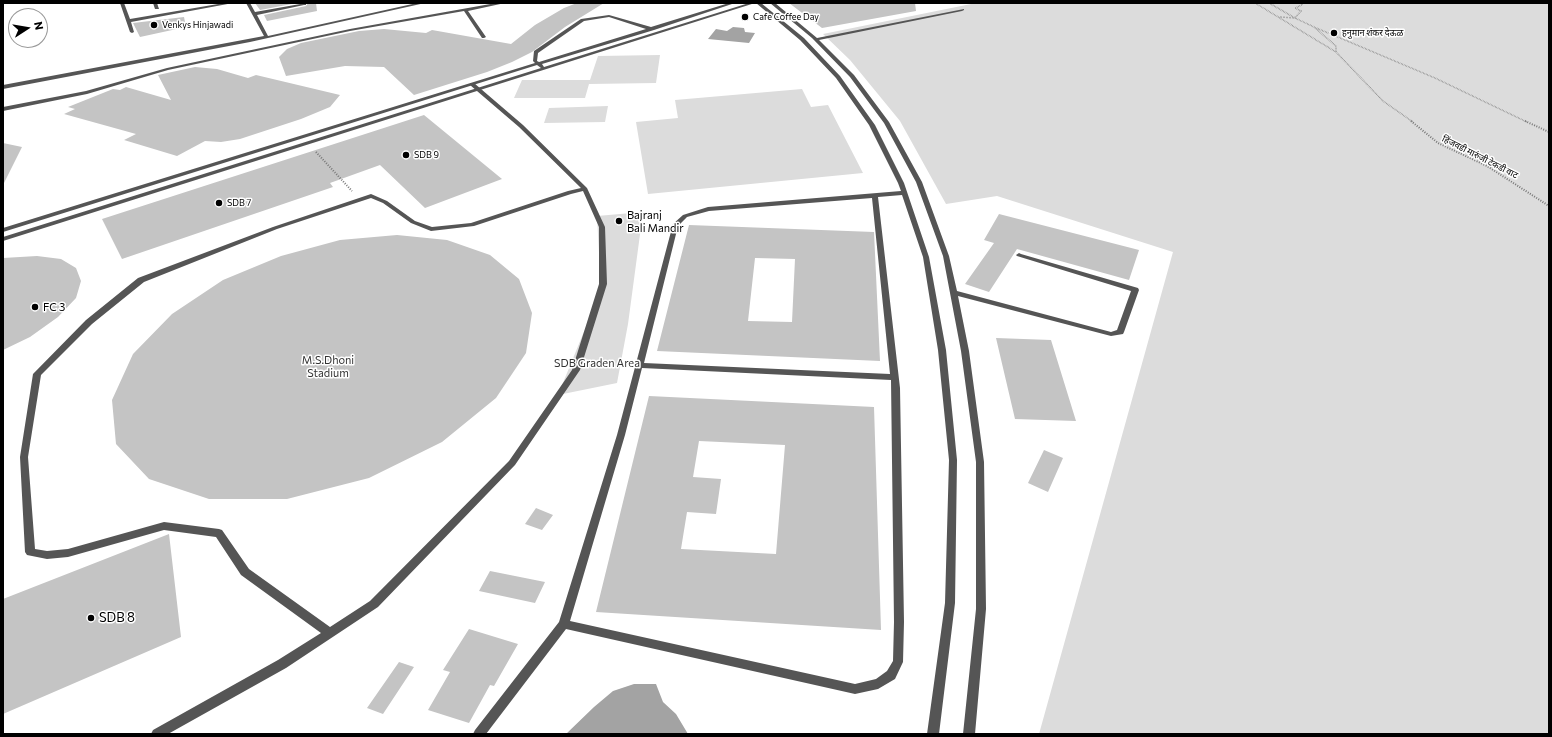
<!DOCTYPE html>
<meta charset="utf-8">
<style>
body{margin:0}
#map{position:relative;width:1552px;height:737px;overflow:hidden;background:#fff;font-family:Commissioner,sans-serif}
canvas{display:block}
.frame{position:absolute;inset:0;border:4px solid #000;pointer-events:none}
.north{position:absolute;left:8px;top:8px;width:40px;height:40px;box-sizing:border-box;background:#fff;border:1px solid #999;border-radius:50%;rotate:78deg;font-size:11px;font-weight:700;line-height:16px;text-align:center;color:#000}
.north::after{content:'';display:block;margin:auto;width:14px;height:18px;background:#000;clip-path:polygon(50% 0,100% 100%,50% 72%,0 100%)}
</style>
<div id="map">
<canvas width="1552" height="737"></canvas>
<div class="frame"></div>
<div class="north">N</div>
</div>
<script>
const ctx = document.querySelector('canvas').getContext('2d');
ctx.lineJoin = 'round';
function fill(path, color) { ctx.fillStyle = color; ctx.fill(path, 'evenodd'); }
const toPath = rows => new Path2D(rows.map(r => 'M' + r).join(''));
function trace(path, color, width, dash) { ctx.strokeStyle = color; ctx.lineWidth = width; ctx.lineCap = dash ? 'butt' : 'round'; ctx.setLineDash(dash || []); ctx.stroke(path); }
function write(font, color, halo, rows, align = 'center') {
  ctx.font = font + ' Commissioner,"Noto Sans Devanagari",sans-serif'; ctx.lineWidth = 3; ctx.setLineDash([]); ctx.textBaseline = 'middle'; ctx.strokeStyle = halo; ctx.fillStyle = color; for (const [text, x, y, turn = 0] of rows) {
    ctx.save(); ctx.translate(x, y); ctx.rotate((+turn || 0) * Math.PI / 180); ctx.textAlign = isNaN(turn) ? turn : align; if (halo) ctx.strokeText(text, 0, 0); ctx.fillText(text, 0, 0); ctx.restore();
  }
}
const green = toPath([
 [976,3,1549,3,1549,734,1039,734,1173,252,997,196,946,204,900,121,850,60,823,34],
 [660,55,656,83,589,84,585,98,514,98,522,80,590,80,598,56],
 [802,89,811,107,828,105,863,173,648,194,636,122,678,118,675,100],
 [608,106,605,122,544,123,549,108],
 [643,212,628,324,617,383,558,395,601,290,597,216]
]);
const water = toPath([
 [733,27,744,28,745,32,755,33,749,43,708,39,716,29,727,31],
 [634,684,656,684,663,702,676,714,688,734,566,734,594,707,613,691]
]);
const building = toPath([
 [255,3,297,3,260,10],
 [308,3,316,3,317,11,267,21,264,15,306,6],
 [577,3,604,3,565,27,532,52,512,62,487,72,414,95,384,67,345,66,286,76,279,57,287,49,301,43,359,31,384,29,426,33,432,30,511,44,535,25,564,8],
 [789,3,915,3,916,11,822,28],
 [184,17,186,27,140,37,133,23],
 [195,67,217,69,248,78,256,75,340,95,330,107,301,119,240,139,221,142,205,141,177,156,124,140,136,134,64,114,75,109,68,107,113,89,120,90,126,87,171,100,158,75],
 [424,115,502,179,425,208,380,165,330,183,333,187,122,259,102,219],
 [3,143,22,147,3,185],
 [999,214,1139,250,1129,280,1017,249,989,292,965,284,994,243,984,240],
 [689,225,874,232,880,361,657,351],
 [755,258,795,259,792,322,748,321],
 [397,235,447,240,490,255,519,279,532,313,526,353,496,398,442,442,369,478,287,499,209,499,149,479,116,444,112,400,133,354,172,314,223,280,281,256,340,240],
 [37,256,61,259,76,268,81,281,76,298,58,317,30,337,3,350,3,258],
 [996,338,1051,340,1076,421,1015,419],
 [649,396,874,407,881,630,596,612],
 [699,441,785,445,776,554,681,549,687,512,716,514,721,479,693,477],
 [1044,450,1063,458,1048,492,1028,483],
 [536,508,553,515,542,530,525,524],
 [169,534,181,637,3,714,3,599],
 [490,571,545,582,535,603,479,591],
 [469,629,518,644,494,686,490,685,469,723,428,710,450,672,443,670],
 [399,662,414,667,383,714,367,708]
]);
const pathFar1 = toPath([
 [1255,3,1336,52,1383,101,1413,122],
 [1269,3,1295,18,1301,11,1295,8,1302,5,1302,3],
 [1280,17,1295,18,1314,27,1336,46,1336,52],
 [1314,27,1435,78,1527,122]
]);
const path = toPath([
 [1411,121,1438,143,1487,166,1549,206],
 [1525,121,1549,132],
 [316,152,352,191]
]);
const service = toPath([
 [120,3,124,3,130,19,224,3,233,3,131,22,134,32,132,33,130,32,120,3],
 [153,3,157,3,159,9,155,9,153,3],
 [246,3,250,3,255,12,306,3,306,5,304,5,257,15,268,36,417,3,425,3,250,42,3,89,3,85,264,36,246,3],
 [496,3,505,3,468,11,486,37,484,38,482,38,464,11,350,31,168,70,87,94,3,111,3,107,86,91,167,68,350,29,496,3],
 [729,3,735,3,654,30,542,64,544,67,749,3,755,3,3,241,3,237,541,68,537,65,3,232,3,228,535,63,533,61,534,51,581,19,609,15,651,27,729,3],
 [609,17,646,29,539,62,537,61,538,53,584,21,609,17],
 [756,3,761,3,804,38,840,76,875,125,904,183,929,257,946,350,957,460,955,603,939,734,927,734,945,603,949,460,938,350,923,257,902,195,878,197,900,388,904,622,903,662,895,679,878,689,855,694,566,629,486,734,473,734,475,730,559,622,617,435,673,224,683,215,708,207,901,191,898,183,869,125,836,78,800,40,756,3],
 [872,198,890,374,644,363,678,226,687,217,709,211,872,198],
 [642,368,891,380,894,622,893,661,887,671,876,679,855,684,570,621,625,435,642,368],
 [770,3,775,3,817,38,964,9,964,10,962,11,819,40,854,75,889,122,922,182,949,256,957,291,1111,332,1117,330,1131,291,1017,256,1016,255,1019,253,1021,254,1138,288,1139,290,1124,332,1123,334,1111,336,958,296,969,351,984,462,986,609,975,734,963,734,976,609,976,462,961,351,943,256,916,182,884,123,850,77,812,38,770,3]
]);
const minor = toPath([
 [470,83,474,83,523,125,587,188,605,227,607,284,580,370,515,465,378,607,286,668,168,734,151,734,153,730,278,660,321,633,241,575,216,537,164,530,68,557,47,559,27,555,25,552,20,457,33,374,86,320,138,278,273,227,371,194,387,201,415,221,432,227,471,223,568,191,581,188,519,127,470,85,470,83],
 [583,191,599,227,599,284,572,370,509,461,370,601,330,627,249,569,222,530,219,529,164,522,68,549,47,551,35,549,28,457,41,375,92,324,144,282,277,229,371,198,383,203,411,223,431,231,474,226,571,194,583,191]
]);
const markers = [
 [745,17,4,"#000"],
 [154,25,4,"#000"],
 [1334,33,4,"#000"],
 [406,155,4,"#000"],
 [219,203,4,"#000"],
 [619,221,4,"#000"],
 [35,307,4,"#000"],
 [91,618,4,"#000"]
];
const farPoinames = [
 ["Cafe Coffee Day",753,17],
 ["Venkys Hinjawadi",162,25],
 ["हनुमान शंकर देऊळ",1342,33],
 ["SDB 9",414,155],
 ["SDB 7",227,203]
];
const farStreetnames = [
 ["हिंजवडी मारुंजी टेकडी वाट",1480,157,27]
];
const poiNames = [
 ["Bajranj",627,215],
 ["Bali Mandir",627,228],
 ["FC 3",43,307]
];
const parkNames = [
 ["M.S.Dhoni",328,360],
 ["Stadium",328,373],
 ["SDB Graden Area",597,363]
];
const nearPoinames = [
 ["SDB 8",99,618]
];
fill(green, '#dcdcdc');
fill(water, '#a3a3a3');
fill(building, '#c4c4c4');
trace(pathFar1, '#777', 1.5, [0.5, 1]);
trace(path, '#777', 2, [1, 1.5]);
fill(service, '#555');
fill(minor, '#555');
for (const [x, y, r, color] of markers) { const dot = new Path2D(); dot.arc(x, y, r, 0, 2 * Math.PI); ctx.fillStyle = color; ctx.fill(dot); trace(dot, '#fff', 1.5); }
write('9px', '#000', '#fff', farPoinames, 'left');
write('9px', '#000', '#fff', farStreetnames);
write('11px', '#000', '#fff', poiNames, 'left');
write('11px', '#333', '#fff', parkNames);
write('13px', '#000', '#fff', nearPoinames, 'left');
</script>
